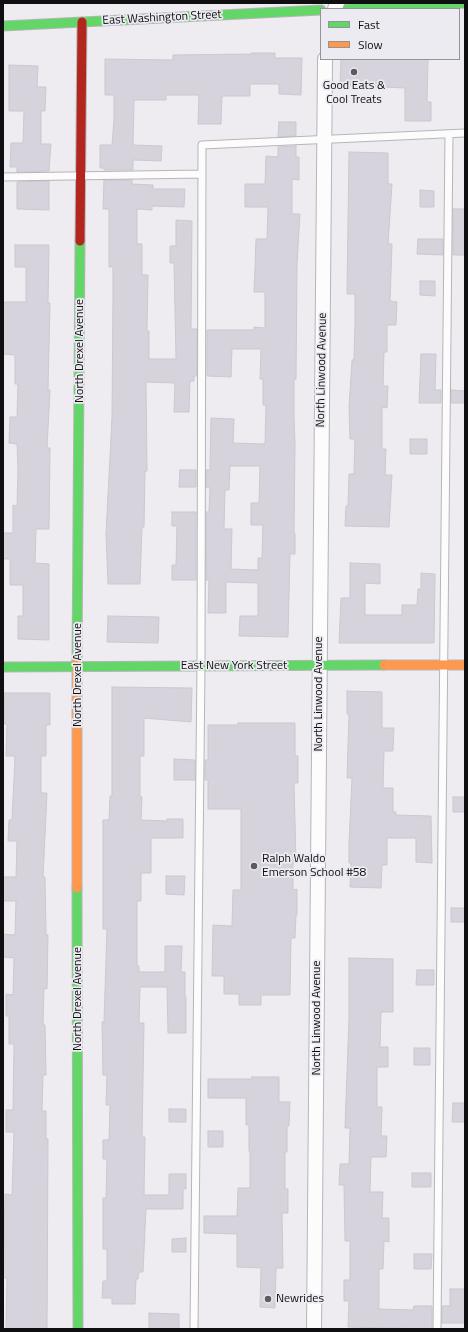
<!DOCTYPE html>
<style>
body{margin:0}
#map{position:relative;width:468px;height:1332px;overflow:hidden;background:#eeecf1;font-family:"Titillium Web",sans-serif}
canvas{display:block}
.frame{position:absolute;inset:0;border:4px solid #0f0e10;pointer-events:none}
.legend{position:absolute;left:320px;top:8px;width:140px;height:52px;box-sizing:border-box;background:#edebf2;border:1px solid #949398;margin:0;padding:5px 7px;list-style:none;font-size:12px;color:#0f0e10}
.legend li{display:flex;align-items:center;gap:8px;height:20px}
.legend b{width:20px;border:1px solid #949398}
</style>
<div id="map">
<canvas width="468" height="1332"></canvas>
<div class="frame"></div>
<ul class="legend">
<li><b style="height:5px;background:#63d668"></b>Fast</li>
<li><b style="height:5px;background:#ff974d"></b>Slow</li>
</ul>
</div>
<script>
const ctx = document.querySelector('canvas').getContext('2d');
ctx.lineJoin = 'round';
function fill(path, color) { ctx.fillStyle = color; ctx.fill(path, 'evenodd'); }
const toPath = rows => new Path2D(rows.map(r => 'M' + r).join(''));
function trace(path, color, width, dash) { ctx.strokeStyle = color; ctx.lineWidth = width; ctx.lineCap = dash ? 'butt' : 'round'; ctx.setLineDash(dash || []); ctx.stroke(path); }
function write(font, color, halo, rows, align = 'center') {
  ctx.font = font + ' "Titillium Web",sans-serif'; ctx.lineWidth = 3.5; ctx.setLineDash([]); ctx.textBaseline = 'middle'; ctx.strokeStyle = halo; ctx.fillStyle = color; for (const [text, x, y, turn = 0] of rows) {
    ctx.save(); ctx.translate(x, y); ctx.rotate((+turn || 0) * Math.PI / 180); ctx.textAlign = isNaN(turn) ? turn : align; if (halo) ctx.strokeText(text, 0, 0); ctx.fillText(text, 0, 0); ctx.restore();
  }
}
const building = toPath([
 [252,53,275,53,275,58,302,58,301,95,279,94,279,84,250,84,250,96,222,96,221,124,198,124,199,95,166,95,166,100,134,100,133,145,162,146,161,161,133,160,133,170,104,170,104,168,100,168,100,145,112,145,114,120,114,95,105,95,105,59,173,60,173,55,252,54,252,53],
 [341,59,428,59,427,102,431,102,431,121,405,121,405,88,340,85,341,59],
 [9,65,38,66,37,87,46,87,45,111,41,111,41,144,51,144,49,171,17,172,17,167,10,167,11,143,23,143,24,111,9,111,9,65],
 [279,122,296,122,296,136,278,137,279,122],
 [296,146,296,157,299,157,299,180,292,179,292,214,300,214,297,264,296,379,294,379,294,418,295,444,294,533,295,533,295,554,290,554,288,637,239,636,240,616,258,616,258,583,226,582,226,613,208,613,209,580,206,580,206,512,209,512,210,488,206,487,206,470,210,470,211,418,234,419,233,443,265,444,266,405,263,405,263,379,260,379,261,349,232,349,231,377,207,376,207,330,254,330,254,327,265,328,265,292,254,292,255,269,256,239,267,239,268,207,245,207,245,184,265,184,266,156,278,157,278,147,296,146],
 [230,466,260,466,259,503,251,503,251,525,263,525,262,558,258,558,258,570,231,569,232,529,224,529,225,490,229,490,230,466],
 [349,152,388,153,388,184,392,184,388,244,392,244,390,301,397,302,396,325,387,325,387,352,384,352,383,386,388,386,387,408,382,407,382,449,386,449,385,475,392,475,389,527,345,526,346,506,348,506,349,474,354,474,355,439,350,439,349,407,352,360,354,360,355,324,355,294,347,294,349,152],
 [104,180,132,180,132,184,153,185,153,189,185,189,184,207,152,206,152,210,137,209,137,244,142,244,142,275,148,275,147,331,149,331,149,359,176,359,174,263,170,263,170,246,176,246,176,220,192,221,191,329,197,329,197,376,194,376,194,381,190,381,189,412,174,412,175,383,146,382,147,471,145,471,144,527,142,527,140,584,108,584,106,534,112,417,113,296,113,267,109,267,109,209,103,209,104,180],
 [49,181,49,210,17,209,17,182,49,181],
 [420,190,434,191,434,207,420,207,420,190],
 [453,209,465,209,465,255,453,255,453,209],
 [418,239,443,239,443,255,417,254,418,239],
 [15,245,49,245,48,303,50,303,48,390,50,390,47,448,50,448,49,529,36,529,35,563,49,564,49,640,18,639,18,616,23,616,23,585,10,585,10,559,3,559,3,533,13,533,13,505,17,506,18,469,17,444,9,443,10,417,17,417,18,384,15,384,15,355,3,354,3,302,26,302,26,267,15,267,15,245],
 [420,281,435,281,435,296,420,295,420,281],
 [421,354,436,354,435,390,441,390,441,403,419,403,421,354],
 [451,390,465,391,465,403,451,403,451,390],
 [410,439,427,439,427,454,410,454,410,439],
 [180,470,196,470,196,487,179,487,180,470],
 [172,512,196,512,196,580,172,580,172,565,176,565,177,526,172,526,172,512],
 [350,563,380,564,380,584,365,583,365,615,402,615,402,605,417,605,418,589,421,589,421,573,435,574,434,643,339,643,341,598,350,598,350,563],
 [108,616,159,617,158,643,107,642,108,616],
 [112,687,192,688,191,722,144,718,144,756,140,756,140,797,142,797,141,820,167,821,167,819,183,819,183,838,151,838,151,873,141,873,141,901,137,901,137,966,139,966,139,972,165,972,165,946,182,946,181,972,185,972,185,997,186,997,186,1033,168,1033,167,987,140,987,139,1023,144,1023,142,1137,145,1137,144,1195,169,1195,169,1174,186,1174,186,1189,183,1189,183,1209,146,1209,143,1272,139,1272,138,1279,136,1279,135,1304,112,1304,112,1298,102,1298,103,1281,107,1281,107,1249,103,1249,103,1198,106,1198,107,1159,103,1159,103,1140,109,1140,110,1105,106,1105,107,1075,103,1075,102,1022,104,1022,107,929,103,929,103,820,109,820,110,796,112,796,112,687],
 [347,691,382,692,382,728,394,728,393,751,384,751,383,788,393,788,393,812,396,812,396,815,431,816,432,863,416,862,416,838,387,838,387,865,382,865,381,888,350,887,351,863,349,863,349,843,352,778,347,778,349,714,347,714,347,691],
 [4,693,50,693,50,725,46,725,46,756,41,756,41,793,47,793,43,877,45,877,46,935,48,935,47,989,44,988,43,1025,45,1025,46,1075,43,1075,42,1111,46,1111,46,1139,48,1139,47,1329,6,1329,7,1278,3,1278,5,1194,12,1195,14,1132,6,1132,6,1110,13,1110,14,1044,9,1044,9,1016,6,1016,6,994,13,995,14,958,3,957,3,934,15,935,16,901,3,901,3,877,16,877,17,841,8,841,9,820,12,820,15,756,6,756,7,724,4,724,4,693],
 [238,723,295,723,295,756,298,756,298,783,294,783,296,862,293,863,293,890,297,889,297,915,296,915,295,938,291,938,290,995,261,995,261,1005,239,1005,239,994,224,994,224,976,212,976,213,925,232,926,233,890,241,890,241,809,208,809,208,780,205,780,205,760,208,760,208,725,238,725,238,723],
 [174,759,195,760,195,780,174,780,174,759],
 [453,797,465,797,465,812,453,812,453,797],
 [166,876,185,876,184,895,166,894,166,876],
 [451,908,465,908,465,922,451,922,451,908],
 [349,958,393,959,393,1012,381,1012,380,1047,388,1047,388,1067,377,1067,377,1107,382,1107,381,1136,387,1136,386,1157,371,1157,370,1192,383,1192,382,1218,389,1218,389,1242,384,1241,383,1269,379,1269,379,1309,413,1310,414,1306,432,1306,432,1329,348,1327,349,1301,344,1301,344,1280,350,1280,350,1241,345,1241,344,1185,339,1185,340,1164,349,1164,350,1128,345,1128,349,1018,349,958],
 [417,970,434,970,434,985,416,985,417,970],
 [414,1048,430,1048,430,1065,414,1065,414,1048],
 [252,1077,279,1077,279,1102,290,1102,289,1126,287,1126,287,1152,285,1152,285,1189,288,1189,288,1213,282,1213,283,1268,276,1268,275,1308,260,1307,261,1268,237,1267,237,1234,204,1233,204,1216,237,1216,238,1188,250,1188,250,1152,249,1151,249,1125,246,1125,246,1098,208,1098,208,1079,252,1079,252,1077],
 [453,1103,465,1103,465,1122,452,1122,453,1103],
 [169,1109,186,1109,186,1122,169,1122,169,1109],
 [208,1131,223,1131,223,1147,208,1147,208,1131],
 [412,1173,431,1173,431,1187,412,1187,412,1173],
 [186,1238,186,1252,172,1252,172,1239,186,1238],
 [414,1254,432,1254,431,1269,414,1269,414,1254],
 [450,1289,465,1289,465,1323,442,1323,442,1306,450,1306,450,1289],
 [149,1313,179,1314,179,1329,149,1329,149,1313]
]);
const lane = toPath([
 [3,177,202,174],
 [194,1329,201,666,202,145,465,133],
 [437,1329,449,134]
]);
const street = toPath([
 [335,9,337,3],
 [314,1329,325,59]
]);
const fast = toPath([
 [347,9,465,3],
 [3,26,321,10],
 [77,661,80,241],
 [3,667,384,665],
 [77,888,78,1329]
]);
const slow = toPath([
 [77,661,77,888],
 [384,665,465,665]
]);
const jam = toPath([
 [80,241,82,22]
]);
const markers = [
 [354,72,4,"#5d5c5f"],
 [254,866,4,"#5d5c5f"],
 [268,1299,4,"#5d5c5f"]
];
const streetNames = [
 ["East Washington Street",162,18,-3],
 ["North Drexel Avenue",80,351,-90],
 ["North Linwood Avenue",322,370,-89],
 ["East New York Street",234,666],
 ["North Drexel Avenue",78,675,-90],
 ["North Linwood Avenue",319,694,-90],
 ["North Drexel Avenue",78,999,-90],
 ["North Linwood Avenue",317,1018,-90]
];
const poiNames = [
 ["Good Eats &",354,86,"center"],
 ["Cool Treats",354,100,"center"],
 ["Ralph Waldo",262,859],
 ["Emerson School #58",262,873],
 ["Newrides",276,1299]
];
fill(building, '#d6d3dc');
trace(building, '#cac9cd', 1);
trace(lane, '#b6b5b8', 9);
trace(street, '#b6b5b8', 16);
trace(fast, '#b6b5b8', 11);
trace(slow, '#b6b5b8', 11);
trace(jam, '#b6b5b8', 11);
trace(lane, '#fcfcfd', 7);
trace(street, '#fcfcfd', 14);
trace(fast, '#63d668', 9);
trace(slow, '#ff974d', 9);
trace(jam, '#b3261e', 9);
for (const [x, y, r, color] of markers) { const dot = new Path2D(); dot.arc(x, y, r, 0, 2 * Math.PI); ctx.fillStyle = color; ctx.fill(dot); trace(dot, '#edebf2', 1.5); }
write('12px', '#0f0e10', '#edebf2', streetNames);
write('12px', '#0f0e10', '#edebf2', poiNames, 'left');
</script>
